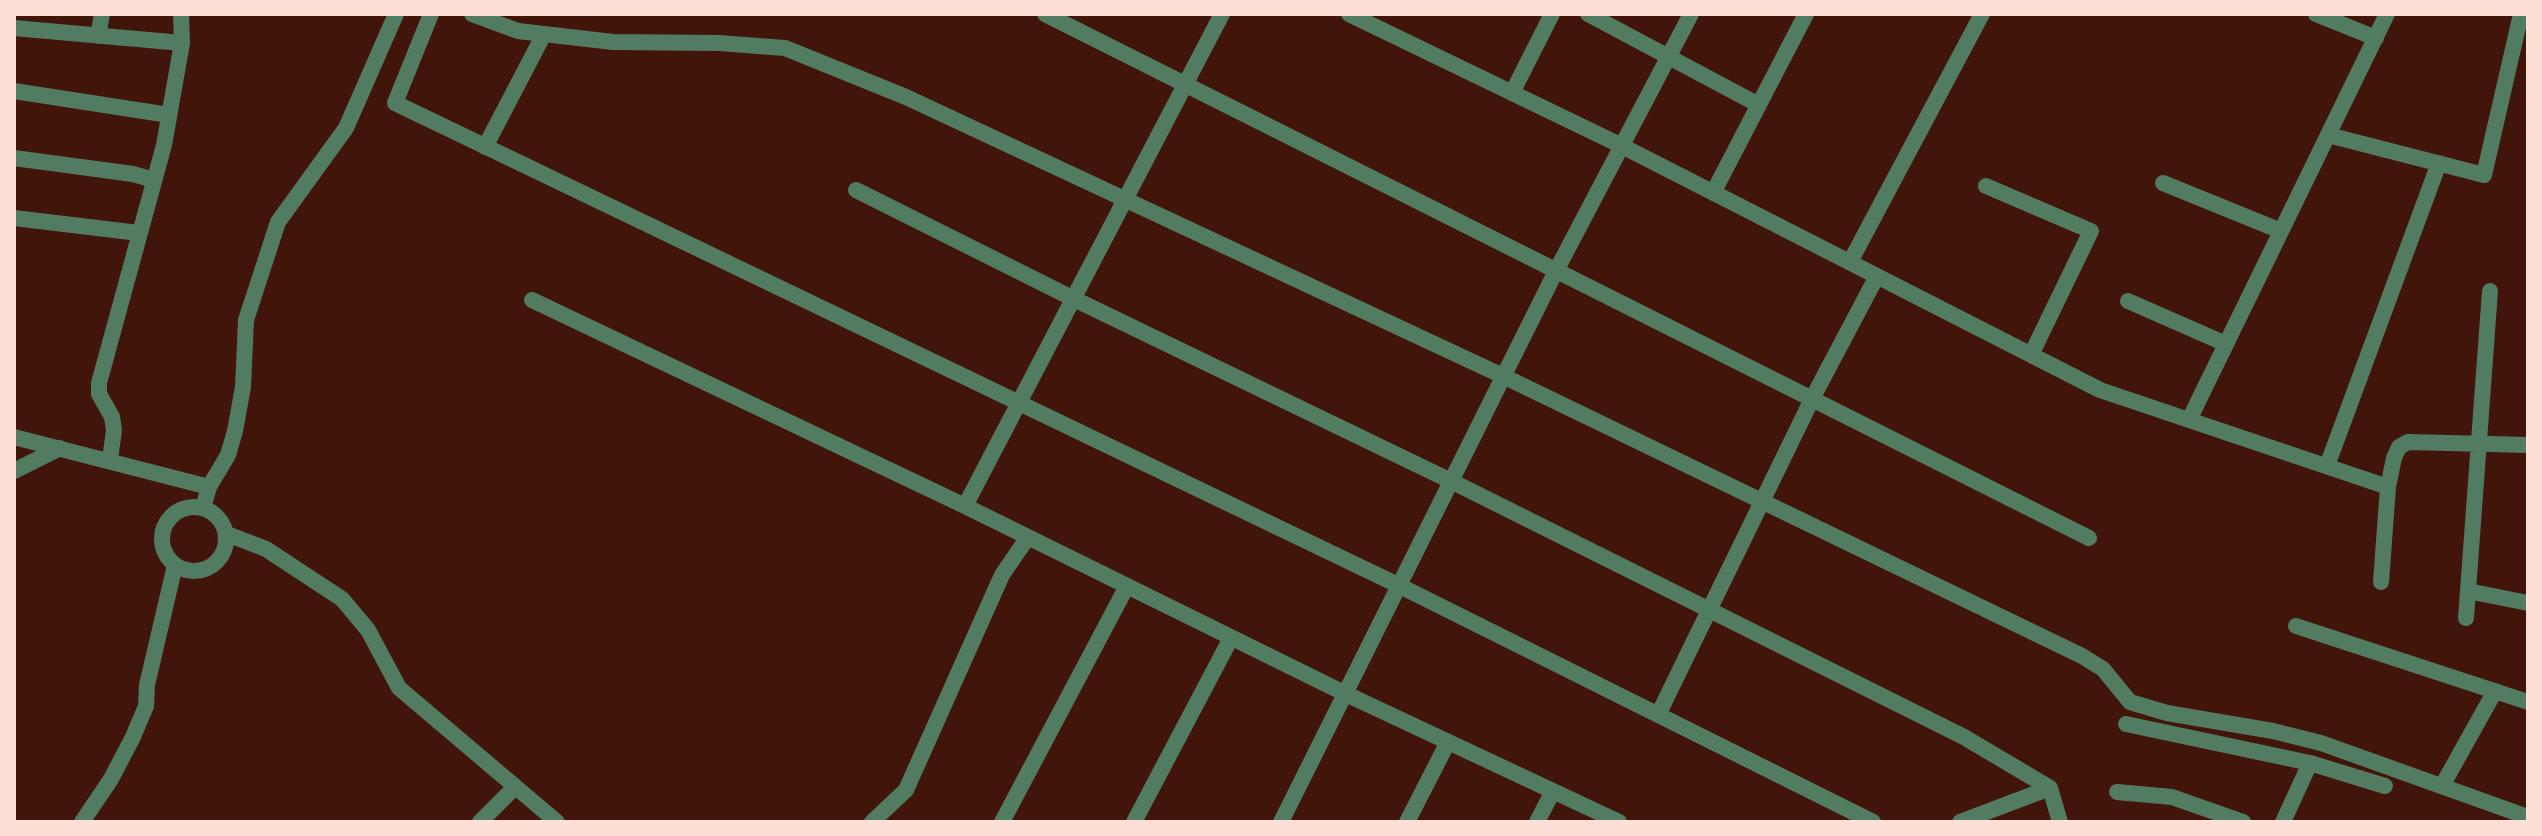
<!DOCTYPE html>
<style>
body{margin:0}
#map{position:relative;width:2542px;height:836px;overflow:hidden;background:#411509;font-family:"Crimson Pro",serif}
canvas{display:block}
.frame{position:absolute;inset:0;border:16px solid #fddfd6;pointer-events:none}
</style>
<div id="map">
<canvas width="2542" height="836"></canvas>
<div class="frame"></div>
</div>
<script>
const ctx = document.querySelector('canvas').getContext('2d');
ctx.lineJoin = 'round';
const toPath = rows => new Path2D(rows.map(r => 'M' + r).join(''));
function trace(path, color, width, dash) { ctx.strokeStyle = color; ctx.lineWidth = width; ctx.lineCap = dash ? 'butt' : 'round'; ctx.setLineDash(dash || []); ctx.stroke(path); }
const minor = toPath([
 [431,14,395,103,1400,586,1873,822],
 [472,14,518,31,613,42,719,43,785,48,906,97,1505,377,2082,656,2103,669,2130,702,2167,713,2273,731,2321,743,2525,816],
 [1045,14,2089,538],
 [1349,14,1620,145,2100,390,2388,487],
 [1588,14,1759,105],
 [2316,14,2376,38],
 [14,28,182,43],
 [98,36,102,14],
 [14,91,169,115],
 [1512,93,1552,14],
 [2328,135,2484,175,2521,14,2528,16],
 [485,147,544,34],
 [14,158,133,174,154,180],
 [2163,183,2281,231],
 [1986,186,2091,231,2031,355],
 [856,190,1074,299,1453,482,1964,737,2050,788,2060,822],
 [1713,193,1806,14],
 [14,218,139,233],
 [1850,262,1982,14],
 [532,300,965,506,1346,694,1619,822],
 [2128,301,2226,344],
 [2189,420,2387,14],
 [14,437,209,487],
 [110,460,114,430,112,417,99,394,99,383,164,145,182,43,181,14],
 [2327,466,2439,163],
 [14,471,60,448],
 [965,506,1222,14],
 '162 539a32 32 0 1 1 64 0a32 32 0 1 1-64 0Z',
 [203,508,209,487,228,455,235,431,243,387,246,320,278,222,346,128,396,14],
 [227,534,266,549,342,599,368,630,399,688,557,822],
 [2381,582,2388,487,2394,458,2399,447,2408,442,2528,445],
 [2468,591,2528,603],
 [2466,618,2490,291],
 [2296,626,2528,702],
 [1658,715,1812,399,1877,276],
 [2126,724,2310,763,2385,786],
 [2442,786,2495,691],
 [2117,792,2172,797,2243,822],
 [82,822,111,779,133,737,146,706,147,685,175,565],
 [480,822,515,787],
 [872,822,906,790,1002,575,1028,537],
 [1002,822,1127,586],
 [1134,822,1231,638],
 [1281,822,1556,271,1691,14],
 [1407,822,1448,742],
 [1537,822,1553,791],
 [1960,822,2050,788],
 [2283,822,2310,763]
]);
trace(minor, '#527c62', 16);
</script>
